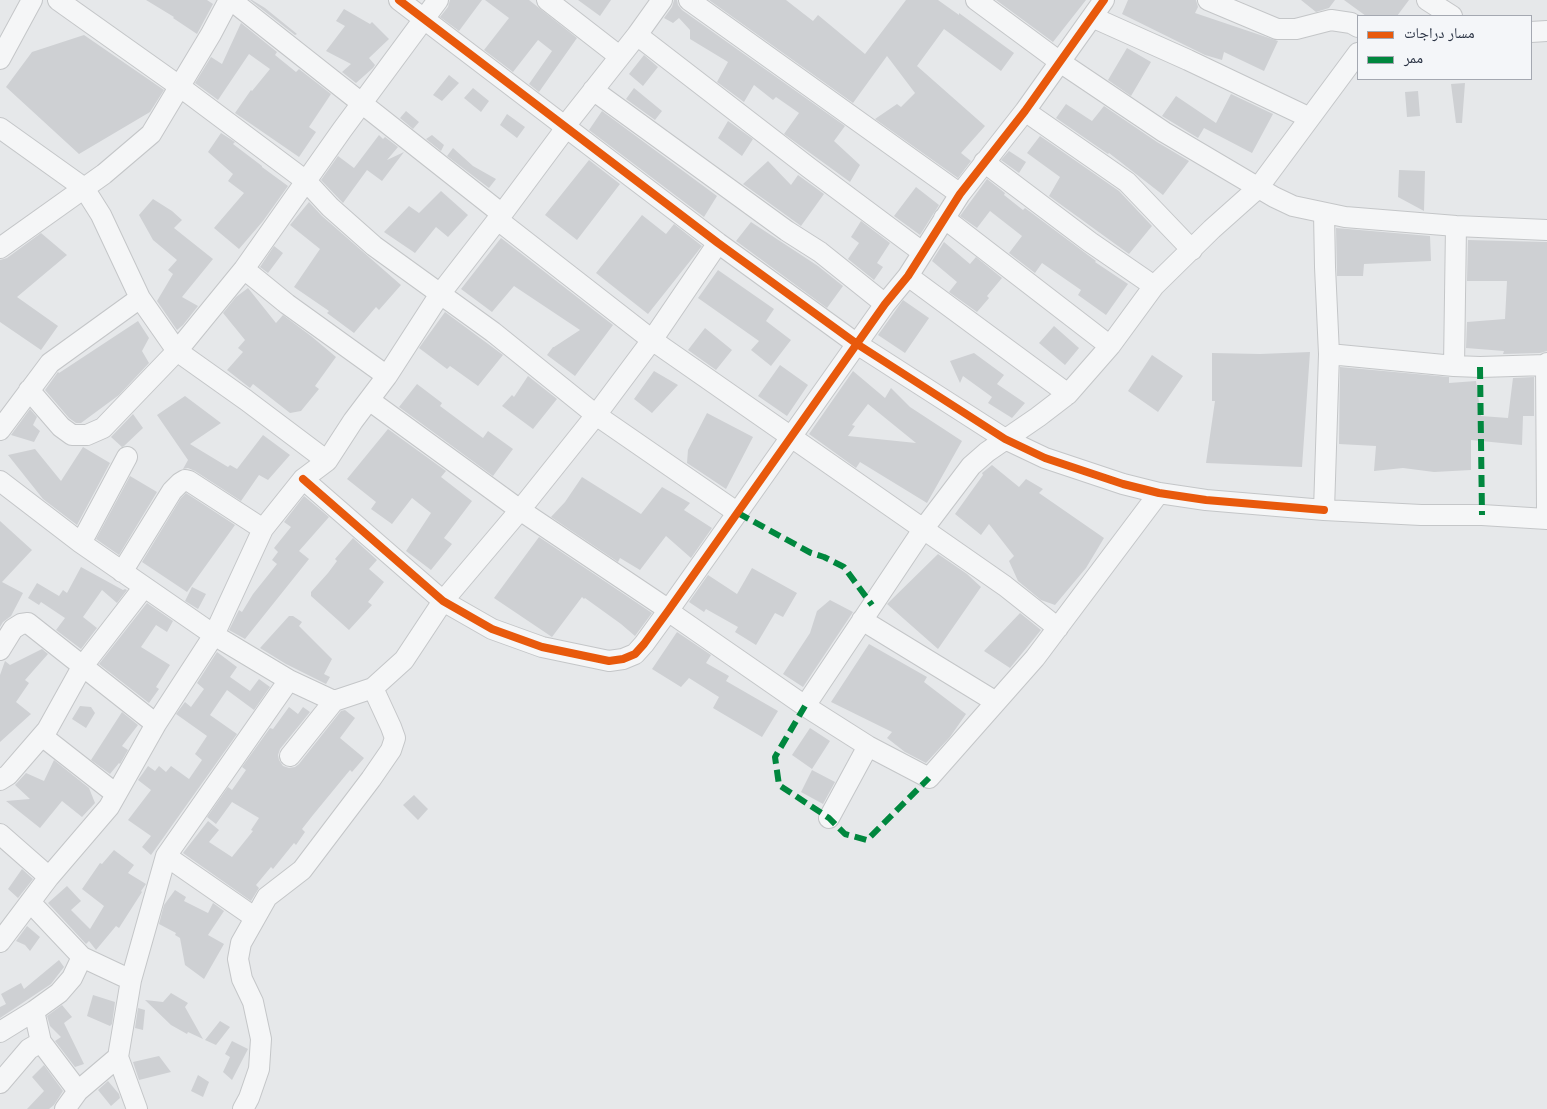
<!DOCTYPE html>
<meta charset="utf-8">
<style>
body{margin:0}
#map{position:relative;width:1547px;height:1109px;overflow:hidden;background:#e6e8ea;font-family:Figtree,"Noto Naskh Arabic",sans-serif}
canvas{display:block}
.legend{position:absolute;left:1357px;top:15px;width:175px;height:65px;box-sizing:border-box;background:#f4f6f9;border:1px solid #a4a8b1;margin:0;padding:6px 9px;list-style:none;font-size:15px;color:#2b3445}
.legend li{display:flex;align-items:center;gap:10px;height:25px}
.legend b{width:25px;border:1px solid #a4a8b1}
</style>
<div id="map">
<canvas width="1547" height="1109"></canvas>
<ul class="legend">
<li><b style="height:6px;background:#e8590c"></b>مسار دراجات</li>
<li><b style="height:6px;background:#00873e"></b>ممر</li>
</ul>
</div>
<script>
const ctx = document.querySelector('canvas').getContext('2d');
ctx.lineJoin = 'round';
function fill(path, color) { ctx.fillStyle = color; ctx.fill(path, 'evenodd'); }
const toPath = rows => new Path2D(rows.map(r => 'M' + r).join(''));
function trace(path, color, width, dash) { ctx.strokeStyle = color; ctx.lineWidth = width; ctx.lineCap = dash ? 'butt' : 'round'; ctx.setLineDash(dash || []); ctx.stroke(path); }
const building = toPath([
 [146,0,207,0,213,4,197,34,173,18,174,17],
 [250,0,252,0,265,8,297,34,295,35],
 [450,0,482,0,459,31,440,17,448,7],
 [485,0,529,0,577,38,539,92,529,84,552,51,538,40,513,72,484,50,509,18],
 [578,0,611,0,600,16],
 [674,0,677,0,678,5,682,10,845,126,834,141,860,165,850,182,784,134,799,113,776,97,773,100,754,85,744,102,717,82,728,62,690,39,690,30,679,18,673,23,664,18,672,7],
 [709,0,786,0,813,21,818,15,865,54,906,0,938,0,959,15,959,13,1014,53,1001,71,944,29,917,66,985,126,961,153,971,161,958,178,875,119,897,104,901,107,915,93,887,56,853,103],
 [996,0,1086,0,1053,42],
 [1128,0,1196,0,1198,7,1195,13,1278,41,1264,71,1224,52,1222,60,1205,55,1122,14],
 [1301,0,1335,0,1329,8,1316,12],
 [1344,0,1409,0,1397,16,1366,16],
 [344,9,370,24,372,22,389,39,369,58,375,65,373,68,356,83,342,72,351,64,326,51,345,26,336,21],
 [241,23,277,52,275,55,296,72,299,69,331,94,309,127,316,132,299,157,235,113,251,90,252,91,270,69,249,54,218,100,195,83,211,57,222,64],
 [84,35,164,90,150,112,79,154,6,87,32,52],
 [1127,48,1151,62,1131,96,1108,80],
 [644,55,658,67,643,86,629,74],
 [449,75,459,83,442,101,433,95],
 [1465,83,1462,123,1456,123,1451,84],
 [473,88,489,101,481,112,464,98],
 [634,88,662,111,655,120,626,99],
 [1418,91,1420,116,1407,117,1405,92],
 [1231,94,1273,114,1252,153,1204,128,1198,138,1162,116,1176,96,1216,123],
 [1066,104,1092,121,1104,106,1157,142,1189,161,1163,195,1109,153,1108,154,1056,118],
 [406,111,419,122,413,129,400,118],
 [602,111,717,196,704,217,589,130],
 [507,114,525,127,517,138,500,125],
 [728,121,753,139,742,156,718,138],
 [221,133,235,142,233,144,262,166,262,167,288,186,263,221,239,249,214,228,244,193,228,181,233,174,208,152],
 [379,135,383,139,385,137,398,147,387,160,404,152,382,181,367,170,343,203,321,180,338,156,354,168],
 [432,135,444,145,441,151,426,139],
 [1040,136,1119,191,1152,226,1129,254,1049,196,1060,177,1027,153],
 [453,148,473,166,496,179,489,188,447,156],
 [1009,151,1026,162,1019,173,1001,160],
 [589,160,620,184,577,240,545,215],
 [768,161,791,185,798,175,824,194,801,226,743,184],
 [1399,170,1425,171,1424,211,1398,197],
 [987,179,1005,193,1004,195,1023,210,1025,208,1096,261,1095,262,1128,284,1106,315,1078,295,1081,290,1042,263,1035,273,1009,253,1022,236,990,211,977,228,960,216],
 [916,187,939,205,920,235,894,216],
 [441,191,468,215,448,237,436,227,415,253,384,232,409,206,419,213],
 [153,199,172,211,182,220,174,228,213,259,182,297,198,306,183,325,177,330,157,301,173,274,168,270,177,260,153,240,139,215],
 [309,202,322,216,401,285,379,310,376,307,354,333,327,313,329,311,294,287,320,249,290,225],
 [642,215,666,234,674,224,702,246,648,314,596,273],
 [861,221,890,243,877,263,883,267,874,280,848,259,859,243,851,237],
 [751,222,818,266,843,286,827,308,736,241],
 [1336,228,1430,236,1431,261,1364,264,1363,276,1337,276],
 [41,233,67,255,17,297,58,326,41,350,0,322,0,260,7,258],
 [501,238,613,325,575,376,547,355,553,347,554,347,580,330,514,286,492,312,461,289],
 [1468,240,1547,242,1547,351,1540,353,1503,354,1504,351,1466,348,1467,322,1505,319,1507,281,1467,281],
 [944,242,970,264,976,257,1002,278,987,296,989,298,977,312,949,292,957,282,932,261],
 [274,246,283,253,268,273,260,267],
 [718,270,774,309,766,321,791,340,771,366,751,350,759,341,698,298],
 [248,288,276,323,283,315,311,336,336,357,315,386,319,389,301,411,290,413,253,384,250,388,227,370,243,352,238,348,245,340,223,313,236,297],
 [903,300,929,318,905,353,878,335],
 [445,312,503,355,478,386,450,366,447,369,419,348],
 [138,321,149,338,142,351,149,363,119,395,81,423,76,423,69,418,45,390,58,372,59,373],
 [1054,326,1079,348,1065,365,1039,343],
 [705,328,732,350,716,370,688,350],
 [1310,352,1302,467,1206,463,1215,401,1212,401,1212,353,1260,354],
 [974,353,1004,375,997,384,1025,403,1012,418,988,403,992,397,963,376,960,383,950,361],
 [1152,355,1183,376,1158,412,1128,391],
 [780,365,808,385,787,416,758,396],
 [1340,367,1449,377,1449,383,1476,381,1481,416,1508,418,1513,378,1534,377,1534,416,1523,416,1522,445,1471,440,1471,470,1434,472,1403,468,1374,471,1376,446,1339,444],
 [654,371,678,385,652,413,634,399],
 [853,371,885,398,891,388,910,407,962,441,927,503,860,462,856,468,809,434],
 [868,404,916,443,848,436,855,426,852,425],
 [528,376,557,399,533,429,502,406,512,395,514,397],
 [417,384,442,403,440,406,483,438,488,431,513,449,493,476,399,407],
 [185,396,221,423,190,444,228,467,230,465,237,469,263,435,290,455,268,480,259,475,241,501,195,471,188,468,183,469,188,460,157,415],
 [30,409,37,417,33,425,40,431,34,442,11,435],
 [707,413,753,437,726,489,687,463,688,450],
 [133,414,143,428,124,446,122,447,111,437],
 [388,429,446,471,441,477,472,501,444,538,452,544,431,570,406,551,431,513,412,498,392,524,371,509,376,502,347,479],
 [83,447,110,463,77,525,43,499,8,455,35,449,61,481],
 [992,465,1019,487,1026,479,1043,489,1039,493,1104,538,1086,568,1055,605,1041,600,1018,581,1009,561,1014,556,989,524,981,535,955,514,983,475,982,473],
 [130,476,157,492,119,555,96,539],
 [582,477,641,514,662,487,690,503,684,510,712,528,691,558,666,536,640,570,620,558,618,562,551,517,565,502],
 [186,493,235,525,187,592,142,562,181,498],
 [304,496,329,517,299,551,309,559,245,639,229,630,239,610,242,612,253,594,277,564,272,560,278,552,274,548,291,527,284,522],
 [0,521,32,550,2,582,23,593,11,616,3,622,0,627],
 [539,537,652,613,635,636,621,624,585,598,584,599,582,597,552,637,494,598],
 [353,538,377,560,369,569,384,582,368,602,372,605,349,630,311,596,311,592,328,573,337,561,335,559],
 [938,554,967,574,981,587,938,649,887,604],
 [81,567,123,590,125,589,127,590,117,603,102,590,83,617,97,628,81,649,56,630,65,618,41,602,39,605,28,598,37,583,59,596,63,590,67,593],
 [752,568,797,593,783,617,775,613,756,645,735,632,738,627,706,609,704,612,689,602,708,575,737,594],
 [192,587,206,594,198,609,185,601],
 [830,600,853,612,803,687,783,674,810,633,817,611],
 [147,603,173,621,167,632,156,625,141,647,170,665,156,687,159,689,149,703,99,664],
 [1020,613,1041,630,1010,668,984,651],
 [289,616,293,616,302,622,299,626,332,659,324,674,330,677,326,684,286,664,260,648],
 [677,632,711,655,706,663,729,676,726,681,778,711,762,737,713,708,719,697,689,678,681,687,652,669],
 [869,644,927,677,924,682,966,714,950,737,926,763,905,752,887,738,892,732,831,702],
 [42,649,48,654,25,680,29,683,16,702,31,714,0,742,0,675,5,661,10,665],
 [217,652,237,667,230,677,250,691,259,679,270,687,254,710,227,690,210,715,237,734,151,855,142,847,151,836,128,820,151,790,138,780,148,766,155,771,159,766,166,772,171,766,189,779,202,760,195,754,207,736,176,714,185,702,191,707,204,689,197,683],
 [80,706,91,707,95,713,86,728,72,719],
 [289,707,298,714,303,707,310,712,280,749,278,755,279,760,283,766,289,768,295,767,299,764,341,711,345,710,355,718,340,738,364,758,352,772,350,770,313,815,302,829,305,832,296,845,294,843,273,869,271,867,256,885,259,888,251,901,183,853,208,821,219,830,209,842,232,857,253,831,251,830,259,818,232,802,216,824,207,817,228,787,232,790,246,770,242,767,270,728,273,729],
 [122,712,138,725,122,746,128,750,120,764,119,763,110,774,91,760],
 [810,728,830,741,812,769,792,755],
 [54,760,89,788,95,803,82,817,62,801,40,828,6,801,30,799,15,785,26,773,44,781],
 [812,770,835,782,823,804,801,792],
 [414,795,428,809,418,820,403,805],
 [114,850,134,865,128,873,146,884,141,891,142,892,119,928,116,926,96,950,89,941,86,944,48,903,67,886,81,901,71,910,90,929,104,906,82,889,100,863,102,864],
 [22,869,33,879,18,898,8,889],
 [175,890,186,897,184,901,208,913,213,903,224,911,208,935,224,944,204,979,185,965,180,938,175,935,176,933,159,924,164,905],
 [27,926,40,937,30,951,25,945,16,941],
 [59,960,64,967,51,984,0,1018,0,1007,6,1004,1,994,21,983,24,989],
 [171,993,188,1003,185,1007,203,1039,188,1032,187,1034,171,1025,145,1000,163,1002],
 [93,995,115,1002,112,1024,110,1026,87,1016],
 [62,1005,72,1017,64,1023,84,1064,75,1067,55,1041,61,1037,50,1026,47,1016],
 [138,1008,145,1010,143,1030,135,1028],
 [220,1021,230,1027,216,1045,205,1040],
 [232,1041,248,1049,232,1080,223,1072,230,1057,225,1054],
 [159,1056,171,1072,139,1080,133,1062],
 [44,1065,63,1091,54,1105,49,1109,27,1109,44,1091,32,1077],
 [198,1075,209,1082,203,1097,191,1091],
 [108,1081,119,1094,120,1098,111,1106,98,1090]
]);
const minor = toPath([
 [58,0,179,86,306,181,330,207,374,246,493,332,596,415,738,513],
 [231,0,502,214],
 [399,0,718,243,857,344,1005,439,1045,458,1123,484,1159,493,1206,500,1324,510],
 [547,0,619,56],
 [689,0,960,194],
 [976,0,1060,62,1164,132,1274,197,1293,206,1345,217,1456,226,1547,230],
 [1208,0,1277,29,1296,29,1331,20,1351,23,1358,27],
 [1427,0,1452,16],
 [1092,17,1188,60,1310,118],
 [1531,32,1547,31],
 [637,35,808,167,922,252],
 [0,59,32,0],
 [593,90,787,231,820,252,885,304],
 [1025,111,1127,182,1192,250],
 [0,128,84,188,101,215,140,298,177,351,246,400,327,461,353,421,387,376,440,294,502,214,560,136,565,126,637,35,662,0],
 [984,162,1090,242,1154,286],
 [1324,213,1325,267,1329,354,1454,366,1480,367,1546,365,1547,363],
 [944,218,1110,346,1154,286,1212,229,1258,188,1358,53],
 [498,220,652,340,1005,586,1058,628],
 [0,248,104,174,151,134,211,34,229,0],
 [244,269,287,304,387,376],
 [908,276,1068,394],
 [1329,354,1324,510,1421,515,1482,515,1547,519],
 [1546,365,1547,509],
 [1454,366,1456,226],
 [29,390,61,427,72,435,87,435,103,428,177,351,244,269,342,130,438,0],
 [369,400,520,510,660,604,668,611,805,706,868,746,929,778,1035,658,1159,493],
 [0,430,50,363,140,298],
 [303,479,443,601,492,629,542,647,609,661,623,659,635,654,644,644,668,611,885,304,908,276,960,194,1025,111,1104,0],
 [0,481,81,543,214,635,289,680,334,701],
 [81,543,127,457],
 [122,572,172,491,180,483,185,480,189,481,263,529],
 [862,620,996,702],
 [0,650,13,629,21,624,28,623,156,724],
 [805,706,924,528,971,466,987,452,1038,417,1068,394,1110,346],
 [42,736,116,794],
 [290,756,334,701,373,688,404,660,443,601,520,510,596,415,652,340,718,243],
 [0,780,8,775,47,730,82,667,144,587],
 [829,818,868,746],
 [0,834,49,877],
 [166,856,254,917],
 [30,902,82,957,131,980,166,856,289,680],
 [0,942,49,877,109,807,156,724,214,635,263,529,303,479,327,461],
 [34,1011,41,1042,78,1091],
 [0,1032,34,1011,59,993,72,978,82,957],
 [118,1057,137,1109],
 [0,1083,29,1049,41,1042],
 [65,1109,78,1091,118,1057,131,980],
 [243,1109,249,1098,259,1069,261,1039,253,1002,242,979,238,959,241,943,267,897,302,870,371,779,391,750,395,738,391,727,373,688]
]);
const quiet = toPath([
 [1480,367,1482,515],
 [738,513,811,553,824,557,844,567,872,605],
 [805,706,775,757,779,785,829,818,845,834,867,840,929,778]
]);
const cycleway = toPath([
 [399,0,718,243,857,344,1005,439,1045,458,1123,484,1159,493,1206,500,1324,510],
 [303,479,443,601,492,629,542,647,609,661,623,659,635,654,644,644,668,611,885,304,908,276,960,194,1025,111,1104,0]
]);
fill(building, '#ced0d3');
trace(minor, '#c4c6c8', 22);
trace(minor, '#f5f6f7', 20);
trace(quiet, '#00873e', 6, [12, 6]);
trace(cycleway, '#e8590c', 8);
</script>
